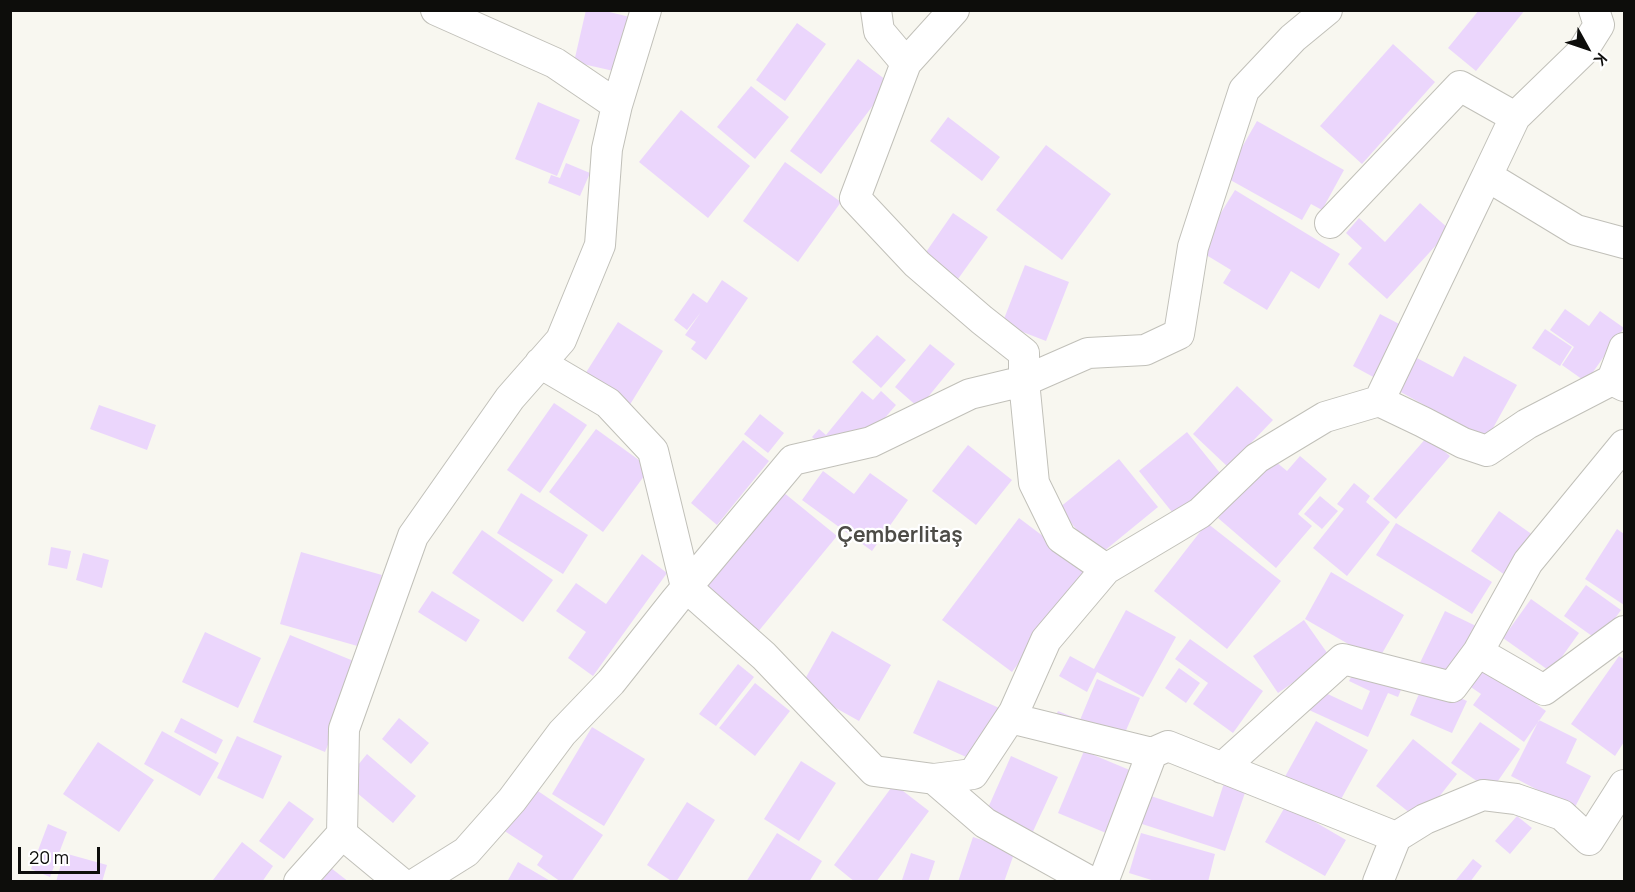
<!DOCTYPE html>
<meta charset="utf-8">
<style>
body{margin:0}
#map{position:relative;width:1635px;height:892px;overflow:hidden;background:#f8f7f0;font-family:Manrope,sans-serif}
canvas{display:block}
.frame{position:absolute;inset:0;border:12px solid #0d0d0b;pointer-events:none}
.north{position:absolute;left:1557px;top:18px;width:60px;height:60px;-webkit-text-stroke:4px #fff;paint-order:stroke;rotate:130deg;font-size:16px;font-weight:700;line-height:24px;text-align:center;color:#0d0d0b}
.north::after{content:'';display:block;margin:auto;width:21px;height:27px;background:#0d0d0b;clip-path:polygon(50% 0,100% 100%,50% 72%,0 100%)}
.scale{position:absolute;left:18px;top:847px;width:82px;height:27px;box-sizing:border-box;border:3px solid #0d0d0b;border-top:0;padding-left:8px;font-size:18px;line-height:21px;white-space:nowrap;color:#0d0d0b;-webkit-text-stroke:4px #fff;paint-order:stroke}
</style>
<div id="map">
<canvas width="1635" height="892"></canvas>
<div class="frame"></div>
<div class="north">K</div>
<div class="scale">20 m</div>
</div>
<script>
const ctx = document.querySelector('canvas').getContext('2d');
ctx.lineJoin = 'round';
function fill(path, color) { ctx.fillStyle = color; ctx.fill(path, 'evenodd'); }
const toPath = rows => new Path2D(rows.map(r => 'M' + r).join(''));
function trace(path, color, width, dash) { ctx.strokeStyle = color; ctx.lineWidth = width; ctx.lineCap = dash ? 'butt' : 'round'; ctx.setLineDash(dash || []); ctx.stroke(path); }
function write(font, color, halo, rows, align = 'center') {
  ctx.font = font + ' Manrope,sans-serif'; ctx.lineWidth = 4.5; ctx.setLineDash([]); ctx.textBaseline = 'middle'; ctx.strokeStyle = halo; ctx.fillStyle = color; for (const [text, x, y, turn = 0] of rows) {
    ctx.save(); ctx.translate(x, y); ctx.rotate((+turn || 0) * Math.PI / 180); ctx.textAlign = isNaN(turn) ? turn : align; if (halo) ctx.strokeText(text, 0, 0); ctx.fillText(text, 0, 0); ctx.restore();
  }
}
const building = toPath([
 [586,10,601,10,630,17,618,72,574,62],
 [1479,10,1525,10,1476,71,1448,48],
 [797,23,826,44,785,101,756,80],
 [1393,44,1435,82,1362,164,1320,126],
 [858,59,890,83,821,174,790,151],
 [751,86,789,117,755,159,717,127],
 [538,102,580,120,557,176,515,159],
 [681,110,750,166,708,218,639,162],
 [948,117,1000,157,982,181,930,141],
 [1257,121,1344,170,1322,210,1311,204,1302,220,1225,177],
 [1046,145,1111,194,1062,260,996,210],
 [785,162,841,202,798,262,743,221],
 [566,163,590,173,580,196,548,183,551,175,560,178],
 [1235,190,1340,254,1319,289,1291,271,1267,310,1223,283,1231,270,1198,250],
 [1420,203,1450,230,1387,299,1348,264,1362,248,1346,233,1359,218,1385,242],
 [953,213,988,237,958,279,924,255],
 [1025,265,1069,282,1046,341,1002,324],
 [722,280,748,298,706,360,691,349,696,342,685,335,701,312,687,330,674,320,693,293,707,303],
 [1565,309,1589,326,1600,311,1624,328,1586,382,1562,365,1574,347,1550,330],
 [1380,314,1405,327,1377,379,1353,366],
 [618,322,663,351,626,411,580,382],
 [1545,329,1572,347,1560,366,1532,348],
 [877,335,906,360,881,388,852,362],
 [930,344,955,364,919,408,895,387],
 [1464,356,1517,385,1483,446,1432,418,1435,411,1397,390,1415,357,1453,377],
 [1237,386,1273,420,1228,467,1193,434],
 [862,391,873,400,881,391,896,405,865,441,826,449,812,437,819,429,826,435],
 [554,403,587,425,540,493,507,470],
 [99,405,156,425,147,450,90,429],
 [760,414,784,433,768,453,744,434],
 [596,429,650,468,603,532,549,492],
 [1187,432,1224,478,1176,517,1139,471],
 [1427,437,1450,456,1396,519,1373,499],
 [743,440,769,461,717,525,691,503],
 [968,445,1012,480,976,525,932,491],
 [1300,456,1327,479,1298,514,1312,526,1276,568,1218,518,1270,457,1287,471],
 [1119,459,1158,507,1098,556,1059,508],
 [823,471,854,494,870,473,908,500,872,551,802,500],
 [1354,483,1370,496,1366,502,1390,522,1347,576,1313,548,1344,509,1337,504],
 [783,492,837,536,757,633,704,590],
 [521,493,588,535,563,574,497,533],
 [1320,496,1338,511,1322,529,1304,514],
 [1499,511,1540,540,1512,580,1471,551],
 [1019,518,1088,570,1012,672,942,620],
 [1207,523,1281,581,1227,649,1154,591],
 [1396,523,1492,582,1472,614,1376,555],
 [1617,529,1624,534,1624,605,1585,579],
 [482,530,553,580,523,622,452,573],
 [51,547,71,551,67,569,48,565],
 [301,552,382,575,361,647,280,624],
 [83,553,109,560,102,588,76,580],
 [642,554,667,573,593,676,568,658,586,632,556,611,576,583,606,604],
 [1331,572,1404,615,1376,664,1348,648,1350,645,1305,619],
 [1586,585,1621,610,1599,641,1564,616],
 [432,591,480,620,466,642,418,612],
 [1531,599,1579,633,1551,672,1503,638],
 [1126,610,1176,637,1143,697,1097,672,1087,692,1059,676,1070,656,1094,669],
 [1445,611,1476,626,1448,684,1417,669],
 [1304,620,1330,657,1278,693,1253,656],
 [832,631,891,665,859,721,800,688],
 [205,632,261,658,238,708,182,682],
 [290,635,361,664,325,752,253,722],
 [1190,639,1263,691,1233,733,1193,704,1208,683,1175,659],
 [1619,656,1624,659,1624,742,1615,756,1571,724],
 [1479,663,1546,711,1524,742,1473,705,1481,694,1465,683],
 [738,664,754,677,716,726,699,714],
 [1358,664,1403,685,1398,697,1388,693,1368,737,1309,710,1319,690,1362,710,1370,691,1349,681],
 [1179,668,1200,683,1186,703,1165,688],
 [1097,679,1140,698,1121,742,1056,715,1058,711,1080,720],
 [938,680,999,708,975,761,913,733],
 [1424,682,1467,701,1452,733,1410,715],
 [755,683,790,711,755,756,719,728],
 [181,718,223,740,216,754,174,732],
 [399,718,429,743,411,764,382,739],
 [1539,720,1577,739,1566,763,1591,776,1574,809,1511,776],
 [1316,721,1368,750,1334,812,1282,782],
 [1480,722,1520,749,1491,791,1451,763],
 [592,727,645,759,604,826,552,794],
 [162,731,219,763,200,796,144,764],
 [237,736,282,756,263,799,217,778],
 [1413,739,1457,774,1420,821,1376,786],
 [98,742,154,780,119,832,63,794],
 [1084,751,1132,771,1106,833,1058,813],
 [367,754,416,796,393,823,344,782],
 [1011,756,1058,777,1030,838,984,817],
 [801,761,836,783,799,841,764,819],
 [1226,777,1248,784,1225,851,1139,823,1148,795,1213,817],
 [894,784,929,811,876,882,855,882,834,865],
 [532,787,603,835,571,882,561,882,537,865,543,856,503,830],
 [289,801,314,819,284,859,259,841],
 [687,802,715,820,676,882,673,882,647,865],
 [1286,805,1346,840,1325,876,1265,842],
 [1517,816,1532,828,1510,854,1495,841],
 [48,824,67,832,50,877,31,869],
 [777,833,822,861,809,882,746,882],
 [1141,833,1215,854,1208,882,1158,882,1129,873],
 [973,837,1015,851,1004,882,958,882],
 [242,842,273,866,262,882,215,882,213,880],
 [64,853,107,865,102,882,56,882],
 [911,853,935,861,928,882,908,882,902,880],
 [1473,859,1482,866,1470,882,1458,882,1456,880],
 [518,862,552,882,507,882],
 [331,868,349,882,321,882]
]);
const minor = toPath([
 [436,10,555,63,617,105],
 [876,10,879,31,906,63,855,198,917,264,982,320,1024,353,1024,381,1034,483,1061,538,1106,569,1200,513,1257,458,1325,417,1379,401,1423,422,1463,443,1487,451,1527,424,1612,380,1624,386],
 [1594,10,1599,25,1582,52,1515,117,1487,176,1576,230,1624,243],
 [906,63,954,10],
 [1330,223,1460,86,1515,117],
 [540,363,608,403,653,451,686,587,764,656,874,771,934,779,973,774,1014,712,1046,640,1106,569],
 [1612,380,1624,348],
 [1379,401,1487,176],
 [1478,652,1544,690,1624,631],
 [1010,718,1152,753,1168,746,1396,837],
 [1222,768,1343,659,1452,687,1478,652,1528,562,1624,445],
 [934,779,985,823,1091,882],
 [342,834,400,882],
 [299,882,342,834,344,729,413,536,510,398,561,340,600,245,607,149,617,105,646,10],
 [418,882,466,852,512,800,562,733,611,682,676,600,793,460,871,442,970,394,1024,381,1088,353,1145,350,1179,334,1193,247,1244,90,1293,38,1327,10],
 [1103,882,1152,753],
 [1378,882,1396,837,1425,819,1483,795,1516,799,1562,815,1589,840,1624,785]
]);
const quarterNames = [
 ["Çemberlitaş",900,536]
];
fill(building, '#ebd6fc');
trace(minor, '#c1c0b9', 32);
trace(minor, '#fff', 30);
write('bold 21px', '#4d4c47', '#fff', quarterNames);
</script>
